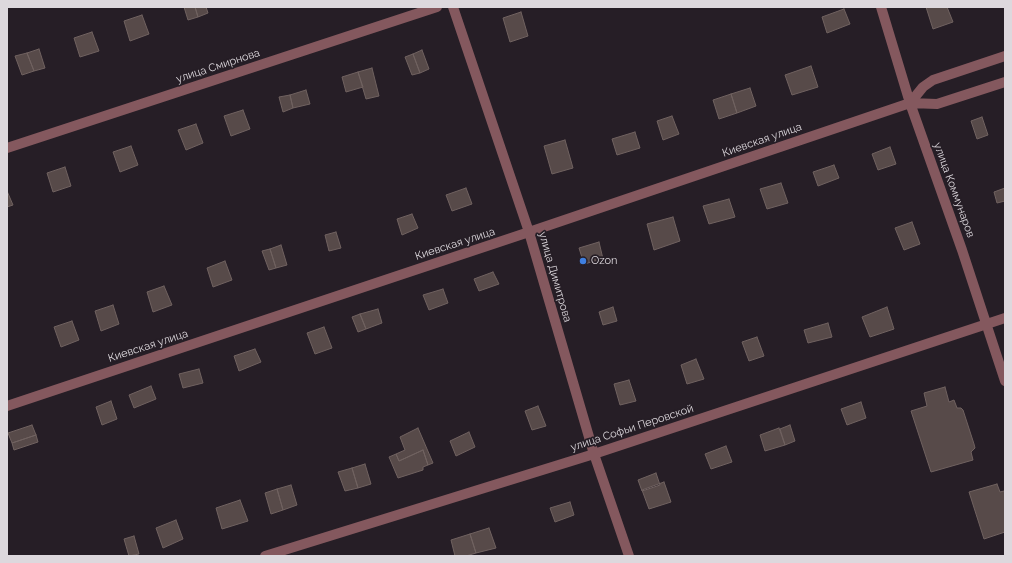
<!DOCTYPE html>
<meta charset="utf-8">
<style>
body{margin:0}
#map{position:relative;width:1012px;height:563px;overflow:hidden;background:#261e26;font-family:Raleway,sans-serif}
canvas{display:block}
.frame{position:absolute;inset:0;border:8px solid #ddd8dd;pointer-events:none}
</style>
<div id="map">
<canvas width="1012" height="563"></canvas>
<div class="frame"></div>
</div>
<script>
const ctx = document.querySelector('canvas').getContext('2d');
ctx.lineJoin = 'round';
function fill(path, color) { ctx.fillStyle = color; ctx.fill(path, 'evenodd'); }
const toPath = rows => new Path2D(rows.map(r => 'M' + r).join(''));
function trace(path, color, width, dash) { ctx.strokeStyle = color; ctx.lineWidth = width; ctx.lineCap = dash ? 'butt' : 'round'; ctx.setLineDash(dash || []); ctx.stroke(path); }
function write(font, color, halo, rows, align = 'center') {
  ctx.font = font + ' Raleway,sans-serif'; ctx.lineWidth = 3.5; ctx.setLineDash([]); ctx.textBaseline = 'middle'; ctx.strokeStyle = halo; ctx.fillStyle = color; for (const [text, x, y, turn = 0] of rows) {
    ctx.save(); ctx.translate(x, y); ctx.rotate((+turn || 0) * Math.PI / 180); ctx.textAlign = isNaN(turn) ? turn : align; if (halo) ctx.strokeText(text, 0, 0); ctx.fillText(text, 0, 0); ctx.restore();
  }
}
const building = toPath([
 [184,7,195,7,198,17,188,20,184,7],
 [195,7,206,7,208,13,198,17,195,7],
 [926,7,947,7,953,22,933,29,926,7],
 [844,9,850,24,827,33,822,17,844,9],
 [521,12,528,36,510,42,503,18,521,12],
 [142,15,149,34,130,41,124,21,142,15],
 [92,32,99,51,80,57,74,38,92,32],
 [39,49,45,68,34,71,27,53,39,49],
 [422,50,429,69,420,73,413,54,422,50],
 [27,53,34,71,22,75,15,56,27,53],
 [413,54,420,73,412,75,405,57,413,54],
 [811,66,818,87,792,95,785,75,811,66],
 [372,68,379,96,366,99,358,72,372,68],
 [358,72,363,87,346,92,342,77,358,72],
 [750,88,756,106,737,113,731,94,750,88],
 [306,90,310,104,293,108,290,95,306,90],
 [731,94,737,113,719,119,713,100,731,94],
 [290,95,293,108,283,112,279,97,290,95],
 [243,110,250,129,231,136,224,116,243,110],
 [672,116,679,134,663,140,657,121,672,116],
 [982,117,988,135,977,139,971,121,982,117],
 [196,124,203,143,186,150,178,130,196,124],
 [635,132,640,148,617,155,612,139,635,132],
 [565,140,573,168,552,174,544,146,565,140],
 [131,146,138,165,120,172,113,152,131,146],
 [890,147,896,164,878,170,872,154,890,147],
 [834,165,839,178,818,186,813,172,834,165],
 [65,167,71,186,53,192,47,173,65,167],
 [781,183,788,203,767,209,760,189,781,183],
 [466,188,472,204,452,211,446,195,466,188],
 [1005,188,1005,201,997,203,994,192,1005,188],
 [7,191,13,205,7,207,7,191],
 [729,199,735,217,709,224,703,206,729,199],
 [412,214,418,228,402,235,397,219,412,214],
 [673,217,680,241,654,250,647,224,673,217],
 [912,222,920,244,904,250,895,228,912,222],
 [336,232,341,248,329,251,325,235,336,232],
 [599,242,603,259,584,264,579,248,599,242],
 [281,245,287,265,276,268,270,249,281,245],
 [270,249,276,268,269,270,262,251,270,249],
 [225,261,232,280,213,287,207,268,225,261],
 [493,272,499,284,479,291,474,279,493,272],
 [164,286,172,305,153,312,147,292,164,286],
 [443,289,448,303,429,310,423,295,443,289],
 [113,305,119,324,101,331,95,311,113,305],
 [613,307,617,321,603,325,599,312,613,307],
 [887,307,894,329,870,337,862,317,887,307],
 [378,309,382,323,366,329,360,314,378,309],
 [360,314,366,329,358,332,352,317,360,314],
 [72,321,79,340,61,347,54,327,72,321],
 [828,323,832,337,808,343,804,330,828,323],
 [324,327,332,348,315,354,307,333,324,327],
 [757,337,764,356,749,361,742,342,757,337],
 [255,349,261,362,239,371,234,356,255,349],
 [696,359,704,379,687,384,681,365,696,359],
 [199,369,203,383,183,388,179,374,199,369],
 [629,380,636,401,620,405,614,384,629,380],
 [151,386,156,399,134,408,129,395,151,386],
 [945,387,949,402,954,400,957,408,961,408,963,410,974,444,975,448,971,452,973,460,931,472,911,411,927,406,924,393,945,387],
 [111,401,117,419,102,425,96,407,111,401],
 [861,402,866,418,847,425,841,409,861,402],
 [538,406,546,426,532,430,525,411,538,406],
 [32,425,36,435,12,443,8,433,32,425],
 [790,425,795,441,785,445,780,429,790,425],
 [418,428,433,463,428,465,423,450,399,461,396,454,405,450,400,437,418,428],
 [779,428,785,445,765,451,760,435,779,428],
 [469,432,475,447,456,456,450,441,469,432],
 [36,435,38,442,14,450,12,443,36,435],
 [726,446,732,462,711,469,705,454,726,446],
 [423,450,428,465,423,467,423,470,398,478,389,457,396,454,399,461,423,450],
 [365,464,371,484,358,488,352,468,365,464],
 [352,468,358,488,345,491,338,472,352,468],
 [656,473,660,485,642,491,638,480,656,473],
 [664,482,671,502,649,509,642,490,664,482],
 [997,484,1000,492,1004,491,1005,493,1005,532,984,539,969,492,997,484],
 [291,485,297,505,283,510,277,489,291,485],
 [277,489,283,510,271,514,265,493,277,489],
 [240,500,248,521,222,529,216,508,240,500],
 [570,502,574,515,555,522,550,508,570,502],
 [176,520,183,539,163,548,156,528,176,520],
 [489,528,496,548,476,553,470,534,489,528],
 [470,534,476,553,466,556,455,556,451,540,470,534],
 [134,536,139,554,129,556,124,539,134,536]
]);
const minor = toPath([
 [453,7,529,232,594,454,629,556],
 [881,7,910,103,962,250,1005,381],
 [910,103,937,104,1005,82],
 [7,148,437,7],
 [7,406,529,232,910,103,923,87,933,80,1005,56],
 [265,556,594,454,1005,318]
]);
const markers = [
 [583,261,4,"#3f7fe0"]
];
const streetNames = [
 ["улица Смирнова",218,66,-18],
 ["Киевская улица",762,140,-19],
 ["улица Коммунаров",954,190,70],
 ["Киевская улица",455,244,-18],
 ["улица Димитрова",555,277,74],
 ["Киевская улица",148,346,-18],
 ["улица Софьи Перовской",632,428,-18]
];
const poiNames = [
 ["Ozon",591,261]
];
fill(building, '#574a49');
trace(building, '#706260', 1);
trace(minor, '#84585e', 10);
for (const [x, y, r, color] of markers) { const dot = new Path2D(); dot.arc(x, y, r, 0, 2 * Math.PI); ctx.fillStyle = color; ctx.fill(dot); trace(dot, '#261e26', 1.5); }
write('11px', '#ddd8dd', '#261e26', streetNames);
write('11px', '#ddd8dd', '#261e26', poiNames, 'left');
</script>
